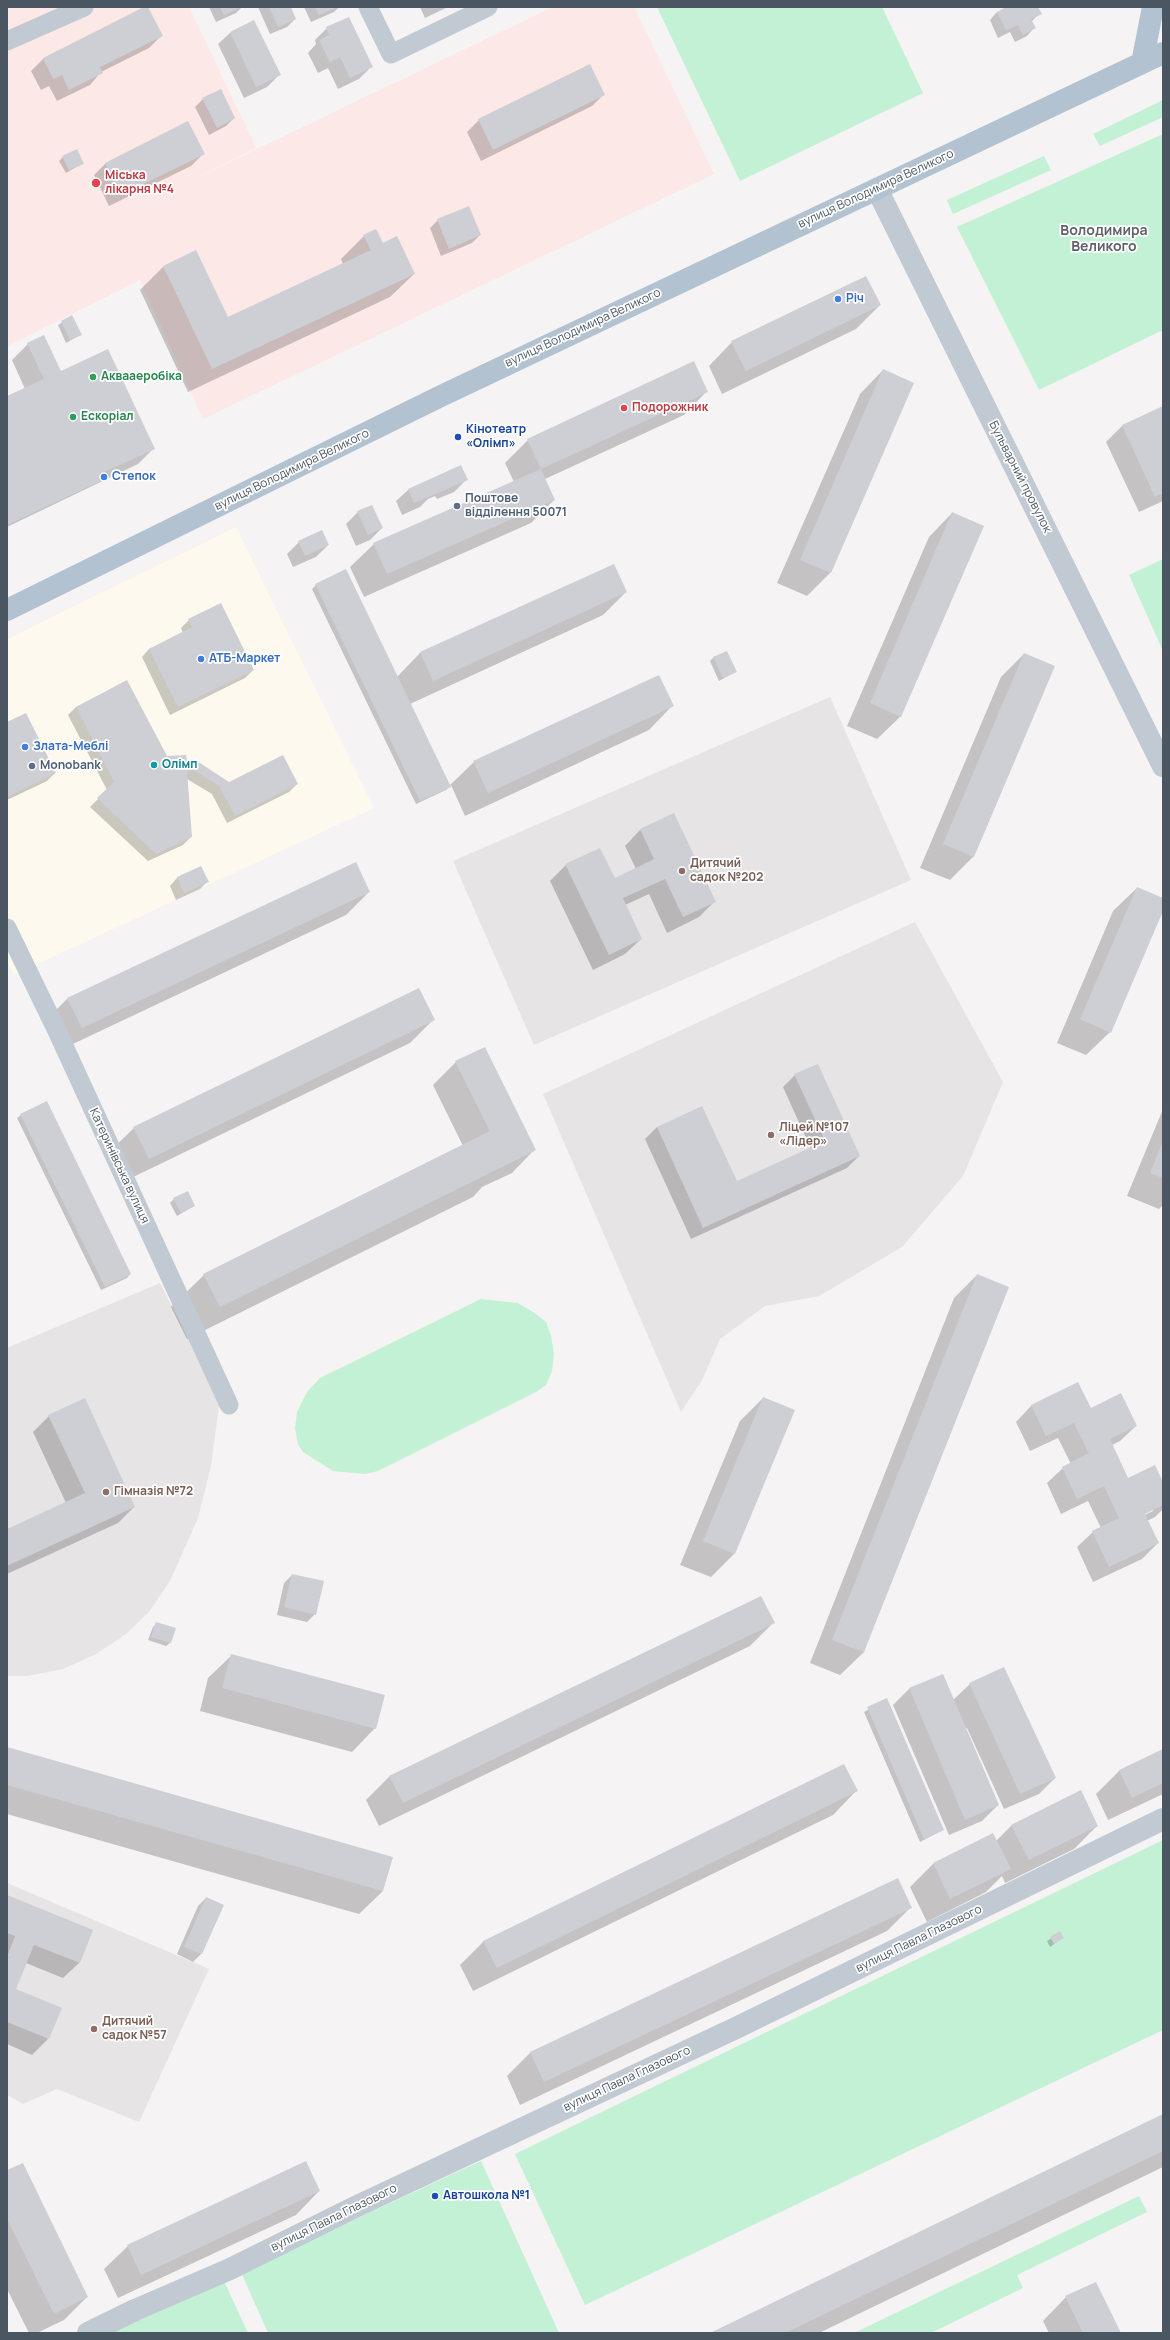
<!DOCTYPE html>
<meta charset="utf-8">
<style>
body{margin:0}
#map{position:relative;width:1170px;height:2340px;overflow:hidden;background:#f5f3f3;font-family:Manrope,sans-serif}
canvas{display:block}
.frame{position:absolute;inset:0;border:8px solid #4a5661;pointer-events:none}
</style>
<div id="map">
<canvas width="1170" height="2340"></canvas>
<div class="frame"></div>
</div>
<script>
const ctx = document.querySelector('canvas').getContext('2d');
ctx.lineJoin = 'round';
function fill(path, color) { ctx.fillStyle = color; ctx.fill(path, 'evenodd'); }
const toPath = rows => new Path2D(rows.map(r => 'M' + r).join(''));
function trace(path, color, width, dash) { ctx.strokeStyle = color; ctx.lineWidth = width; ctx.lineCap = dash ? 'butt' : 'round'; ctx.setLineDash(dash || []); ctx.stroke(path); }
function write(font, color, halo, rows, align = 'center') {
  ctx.font = font + ' Manrope,sans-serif'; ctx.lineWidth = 3.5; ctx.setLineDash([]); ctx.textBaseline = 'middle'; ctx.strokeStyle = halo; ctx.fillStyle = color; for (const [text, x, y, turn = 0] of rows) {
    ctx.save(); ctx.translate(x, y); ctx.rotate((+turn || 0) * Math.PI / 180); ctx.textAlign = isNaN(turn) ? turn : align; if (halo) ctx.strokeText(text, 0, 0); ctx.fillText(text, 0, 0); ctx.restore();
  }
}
const commercial = toPath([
 [236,527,374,808,14,975,7,962,7,639]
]);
const education = toPath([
 [830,697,911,880,534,1045,453,861],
 [915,922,1003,1082,963,1176,902,1247,819,1296,765,1306,720,1339,702,1380,681,1412,543,1094],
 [160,1283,220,1398,211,1466,198,1518,170,1581,149,1612,126,1634,96,1654,63,1669,27,1676,7,1676,7,1348],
 [7,1883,209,1969,139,2122,57,2089,23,2104,7,2095]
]);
const medical = toPath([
 [7,7,189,7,256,148,182,185,553,7,634,7,714,174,203,419,140,280,7,346]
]);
const green = toPath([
 [657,7,882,7,923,93,740,181],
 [1163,100,1163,117,1100,146,1093,134],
 [1163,134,1163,330,1039,390,957,227],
 [1044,156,1051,170,953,214,947,200],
 [1163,559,1163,651,1129,575],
 [481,1299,518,1303,533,1312,546,1322,551,1336,554,1354,552,1371,546,1385,536,1392,378,1471,365,1474,333,1471,303,1452,298,1444,295,1429,297,1412,307,1392,320,1378],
 [1163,1840,1163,2030,585,2305,515,2154],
 [481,2161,559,2333,268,2333,241,2272],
 [1139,2196,1147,2212,1017,2275,1023,2288,931,2333,854,2333],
 [223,2279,248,2333,112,2333]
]);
const shadow = toPath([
 [147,7,161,36,149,48,101,72,90,85,57,101,49,86,41,90,31,71,43,59],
 [209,7,242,7,236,13,216,22],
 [258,7,289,7,295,19,287,27,270,34],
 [304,7,339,7,334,12,311,22],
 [420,7,448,7,425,18],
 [1009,7,1037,7,1040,13,1031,22,1034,28,1027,36,1015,42,1010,32,998,38,990,20,997,12],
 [254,21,279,75,267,87,244,98,218,44,230,33],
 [327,28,371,67,359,79,338,89,328,68,318,73,308,53,316,44,315,40],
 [604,94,592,106,481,161,467,132,479,120],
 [203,99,234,118,226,126,209,135,195,107],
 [203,154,191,166,109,206,94,175,106,163],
 [63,157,83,163,66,173,59,161],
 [438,220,480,235,472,243,441,256,430,228],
 [364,236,382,244,414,274,390,297,188,392,140,290,163,267,227,318,343,264,341,259],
 [880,305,856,329,722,394,709,366,732,342],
 [72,317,80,335,66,343,58,325],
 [28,344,154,448,138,464,7,527,7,397,25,389,12,360],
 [883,370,913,383,830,573,807,596,777,583,860,394],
 [707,391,684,415,545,479,554,500,531,523,364,597,350,567,374,544,514,482,505,463,528,440],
 [1163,407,1163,501,1139,512,1106,442,1122,426],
 [466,480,454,492,437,499,435,496,428,499,420,507,402,515,396,501,408,490],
 [358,512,382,528,370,540,356,546,346,524],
 [952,513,901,716,877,739,847,726,929,537],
 [299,542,328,545,316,557,293,567,287,554],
 [613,565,626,592,603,615,410,704,449,786,474,762,672,706,649,730,465,816,451,785,446,790,416,804,312,589,316,585,397,677,420,653],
 [189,620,253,670,245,678,170,715,142,657,149,649,183,633,181,628],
 [1024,654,1054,666,973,857,950,880,920,868,1001,677],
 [714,657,735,672,719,681,710,661],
 [126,682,166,757,186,761,229,783,297,784,289,792,227,823,212,794,187,779,191,837,183,845,148,861,90,807,107,790,68,715,76,707],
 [7,723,55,773,47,781,7,800],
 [640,830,715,901,699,917,667,933,649,894,625,905,641,939,625,954,593,970,550,881,566,865,614,879,636,869,625,846],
 [201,867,208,881,200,889,176,900,170,886,177,878],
 [1137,888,1163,899,1163,908,1110,1032,1086,1055,1057,1043,1113,911],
 [369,892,346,915,58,1051,44,1022,68,998],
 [433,1020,410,1043,125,1181,110,1151,134,1128],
 [456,1062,535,1149,512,1173,482,1187,473,1197,187,1339,171,1307,204,1275,463,1146,433,1085],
 [795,1075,859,1156,847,1168,691,1239,645,1139,657,1127,737,1183,811,1149,783,1087],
 [1163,1109,1163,1205,1159,1209,1127,1196],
 [21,1115,130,1274,127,1278,101,1290,17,1118],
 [174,1199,194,1206,177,1216,170,1203],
 [977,1275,864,1652,840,1675,810,1663,954,1298],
 [763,1398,794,1410,734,1554,711,1577,680,1565,740,1421],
 [1031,1406,1090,1409,1136,1426,1120,1441,1112,1445,1128,1479,1163,1484,1163,1509,1155,1517,1147,1521,1158,1543,1142,1559,1093,1582,1077,1547,1093,1532,1101,1528,1088,1501,1061,1514,1047,1483,1063,1468,1071,1464,1058,1438,1030,1451,1016,1422],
 [1153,1509,1153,1511,1141,1517,1140,1515],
 [49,1416,134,1507,118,1523,7,1574,7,1530,66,1503,33,1432],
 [292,1575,315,1614,307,1622,277,1615,284,1583],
 [157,1623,170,1643,166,1646,148,1640,153,1627],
 [773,1623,750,1646,379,1826,366,1800,390,1776],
 [232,1655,375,1728,352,1752,200,1711,208,1678],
 [942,1675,953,1700,970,1684,1055,1778,1039,1794,1004,1809,967,1728,965,1729,998,1805,982,1821,949,1835,893,1705,909,1689],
 [887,1700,943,1830,920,1842,864,1712],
 [7,1748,383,1891,359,1914,7,1814],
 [1163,1750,1163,1794,1108,1820,1096,1794,1119,1771],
 [856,1791,833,1815,473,1991,460,1965,484,1941],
 [1012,1825,1097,1826,1074,1849,1005,1883,1002,1876,986,1892,927,1922,910,1887,933,1864,992,1835,996,1841],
 [897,1880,910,1908,887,1931,520,2105,507,2076,530,2053],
 [7,1896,92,1930,79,1963,63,1978,26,1963,15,1990,48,2039,32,2055,7,2044],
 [206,1898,223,1905,201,1954,193,1962,177,1954,198,1906],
 [1060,1933,1062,1938,1050,1947,1047,1941],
 [1163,2116,1163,2167,819,2333,712,2333],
 [7,2171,87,2297,64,2320,37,2333,29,2333,7,2289],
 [319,2191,296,2215,118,2298,104,2269,128,2246],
 [1066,2297,1120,2333,1049,2333,1043,2321]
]);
const building = toPath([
 [144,7,148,7,163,36,100,67,103,73,69,90,62,75,53,79,43,58],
 [220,7,242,7,224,15],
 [269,7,291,7,296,19,278,27],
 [315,7,338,7,319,15],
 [1006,7,1038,7,1042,14,1031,19,1036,28,1023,35,1018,25,1006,30,997,12],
 [349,17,373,67,350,78,340,57,330,62,319,40,329,35,326,27],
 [254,20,281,75,256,87,230,32],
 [590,64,605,95,493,150,478,119],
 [221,89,235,118,217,128,202,98],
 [188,121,205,154,121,195,105,163],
 [77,149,84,164,69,170,62,156],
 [469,206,481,235,449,249,437,219],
 [376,229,383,243,397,236,415,274,212,369,163,266,196,250,228,317,371,250,363,235],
 [866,276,881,305,746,371,731,341],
 [72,315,82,335,70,340,61,321],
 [44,335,61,371,108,349,155,449,102,473,105,479,7,525,7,396,44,379,27,343],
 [694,361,708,392,541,469,527,439],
 [883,369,914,383,831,573,800,560],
 [1163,406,1163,493,1155,497,1122,425],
 [461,465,468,480,414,503,408,489],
 [541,469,555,500,387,574,373,543],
 [372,505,383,528,368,535,357,511],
 [952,512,984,526,901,717,870,703],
 [322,530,329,545,305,556,298,541],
 [614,564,627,592,433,681,420,652],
 [346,569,451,787,420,801,315,584],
 [221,603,254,670,178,707,149,649,192,627,188,619],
 [727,651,737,672,723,678,713,657],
 [1024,653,1055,666,974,857,943,844],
 [659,675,674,706,488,793,473,761],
 [127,680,167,756,186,755,187,760,194,759,229,782,283,755,298,784,235,816,219,786,193,770,187,771,192,837,156,854,97,798,114,782,76,707],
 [26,713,56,773,7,797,7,722],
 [674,813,716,902,683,917,665,879,623,898,642,939,609,955,565,864,600,848,615,878,654,859,640,829],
 [356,862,370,892,82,1028,67,998],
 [201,866,209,882,184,893,177,877],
 [1137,887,1163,898,1163,911,1111,1033,1080,1019],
 [419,988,435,1020,149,1159,133,1127],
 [485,1047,536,1150,220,1307,203,1274,490,1131,455,1061],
 [818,1064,860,1156,703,1228,657,1127,702,1106,737,1181,825,1141,794,1074],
 [47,1101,131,1274,105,1287,20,1114],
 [1163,1141,1163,1178,1150,1173],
 [188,1191,195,1206,181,1213,173,1198],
 [977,1274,1009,1287,864,1652,832,1640],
 [1078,1382,1091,1408,1121,1393,1137,1426,1110,1439,1128,1478,1155,1465,1163,1482,1163,1505,1145,1514,1159,1543,1109,1567,1092,1531,1119,1518,1104,1486,1077,1499,1062,1467,1089,1453,1074,1423,1046,1436,1031,1405],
 [763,1397,795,1410,735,1554,703,1541],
 [85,1398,135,1507,7,1566,7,1529,85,1493,48,1415],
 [292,1574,324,1581,316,1615,284,1607],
 [761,1596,775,1623,403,1803,389,1776],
 [156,1622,176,1628,171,1643,151,1637],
 [231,1654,385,1695,376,1729,222,1688],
 [1004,1667,1056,1778,1020,1794,969,1683],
 [943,1674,999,1805,965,1820,909,1688],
 [887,1698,944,1830,924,1839,867,1707],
 [7,1747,393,1857,383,1891,7,1785],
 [1163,1749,1163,1783,1132,1798,1119,1770],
 [844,1764,858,1791,497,1968,483,1941],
 [1081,1790,1098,1826,1029,1860,1011,1825],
 [993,1833,1011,1869,950,1899,933,1863],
 [898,1878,912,1908,544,2082,530,2052],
 [7,1895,93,1930,80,1963,34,1945,16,1989,62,2008,49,2039,7,2022,7,1957,15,1936,7,1933],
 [206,1897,224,1905,202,1954,184,1947],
 [1060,1931,1064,1938,1054,1944,1050,1937],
 [1163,2114,1163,2151,785,2333,710,2333],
 [306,2161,320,2191,141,2275,127,2245],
 [23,2163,88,2297,54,2314,7,2219,7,2170],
 [1096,2282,1121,2333,1083,2333,1065,2296]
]);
const minor = toPath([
 [368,7,391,54,488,7],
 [7,41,84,7],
 [7,928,57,1031,229,1405]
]);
const tertiary = toPath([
 [877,189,1163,766],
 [88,2333,135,2310,230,2269,353,2208,738,2027,1163,1819]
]);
const primary = toPath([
 [1142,63,1153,7],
 [7,610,439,397,1163,53]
]);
const markers = [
 [96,183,5,"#e0444e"],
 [838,299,4,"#3f7fe0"],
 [93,377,4,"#2e9e5b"],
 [624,408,4,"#e0444e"],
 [73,417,4,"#2e9e5b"],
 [458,437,4,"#1a4fb4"],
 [104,477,4,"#3f7fe0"],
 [457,506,4,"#5c6f8a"],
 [201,659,4,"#3f7fe0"],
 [25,747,4,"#3f7fe0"],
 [154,765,4,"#0f9aa8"],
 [32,766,4,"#5c6f8a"],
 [682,871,4,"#8d6e63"],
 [771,1135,4,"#8d6e63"],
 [106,1492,4,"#8d6e63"],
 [94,2029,4,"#8d6e63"],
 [435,2196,4,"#1a4fb4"]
];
const healthNames = [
 ["Міська",105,176],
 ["лікарня №4",105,190],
 ["Подорожник",632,408]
];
const streetNames = [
 ["вулиця Володимира Великого",876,189,-25],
 ["вулиця Володимира Великого",583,328,-25],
 ["вулиця Володимира Великого",292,470,-26],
 ["Бульварний провулок",1020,477,63],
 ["Катеринівська вулиця",119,1166,65],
 ["вулиця Павла Глазового",919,1939,-26],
 ["вулиця Павла Глазового",627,2079,-25],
 ["вулиця Павла Глазового",334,2218,-26]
];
const shopNames = [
 ["Річ",846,299],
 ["Степок",112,477],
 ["АТБ-Маркет",209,659],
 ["Злата-Меблі",33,747]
];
const leisureNames = [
 ["Аквааеробіка",101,377],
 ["Ескоріал",81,417]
];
const transitNames = [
 ["Кінотеатр",466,430],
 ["«Олімп»",466,444],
 ["Автошкола №1",443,2196]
];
const serviceNames = [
 ["Поштове",465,499],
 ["відділення 50071",465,513],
 ["Monobank",40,766]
];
const cultureNames = [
 ["Олімп",162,765]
];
const educationNames = [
 ["Дитячий",690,864],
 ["садок №202",690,878],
 ["Ліцей №107",779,1128],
 ["«Лідер»",779,1142],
 ["Гімназія №72",114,1492],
 ["Дитячий",102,2022],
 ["садок №57",102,2036]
];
const quarterNames = [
 ["Володимира",1104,231],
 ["Великого",1104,247]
];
fill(commercial, '#fdf9ef');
fill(education, '#e6e4e5');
fill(medical, '#fce8e6');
fill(green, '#c3f1d5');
fill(shadow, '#0003');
fill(building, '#cdcfd5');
trace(minor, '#c1cad2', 19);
trace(tertiary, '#c1cad2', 22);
trace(primary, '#b3c2d1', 22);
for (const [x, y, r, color] of markers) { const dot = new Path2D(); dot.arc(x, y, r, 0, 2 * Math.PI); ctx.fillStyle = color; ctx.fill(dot); trace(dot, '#fff', 1.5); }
write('bold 12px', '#be3a42', '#fff', healthNames, 'left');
write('12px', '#4a5661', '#fff', streetNames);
write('bold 12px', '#366cbe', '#fff', shopNames, 'left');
write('bold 12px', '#27864d', '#fff', leisureNames, 'left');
write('bold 12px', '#164399', '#fff', transitNames, 'left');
write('bold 12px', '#4e5e75', '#fff', serviceNames, 'left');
write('bold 12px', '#0d838f', '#fff', cultureNames, 'left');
write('bold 12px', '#785e54', '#fff', educationNames, 'left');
write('bold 14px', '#5f6368', '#fff', quarterNames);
</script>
